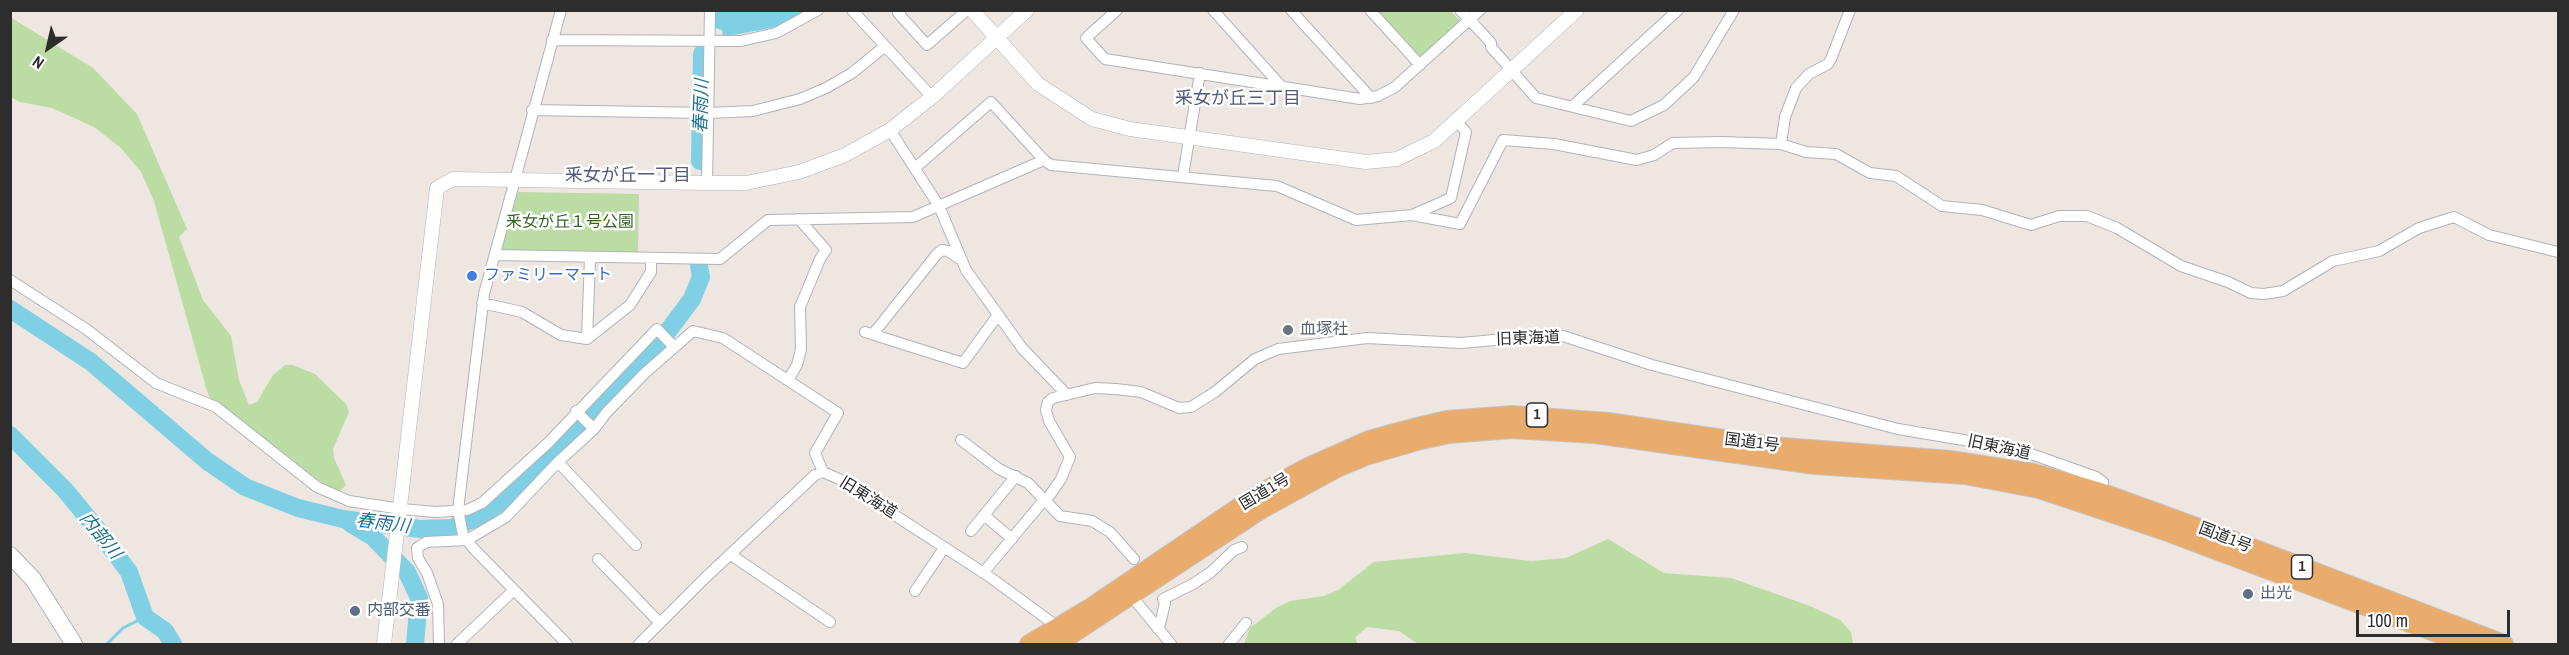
<!DOCTYPE html>
<meta charset="utf-8">
<style>
body{margin:0}
#map{position:relative;width:2569px;height:655px;overflow:hidden;background:#ede6e1;font-family:"Archivo Narrow",sans-serif}
canvas{display:block}
.frame{position:absolute;inset:0;border:12px solid #2d2d2d;pointer-events:none}
.north{position:absolute;left:18px;top:18px;width:60px;height:60px;-webkit-text-stroke:4px #fff;paint-order:stroke;rotate:214deg;font-size:16px;font-weight:700;line-height:24px;text-align:center;color:#2d2d2d}
.north::after{content:'';display:block;margin:auto;width:21px;height:27px;background:#2d2d2d;clip-path:polygon(50% 0,100% 100%,50% 72%,0 100%)}
.scale{position:absolute;left:2356px;top:610px;width:154px;height:27px;box-sizing:border-box;border:3px solid #2d2d2d;border-top:0;padding-left:8px;font-size:18px;line-height:21px;white-space:nowrap;color:#2d2d2d;-webkit-text-stroke:4px #fff;paint-order:stroke}
</style>
<div id="map">
<canvas width="2569" height="655"></canvas>
<div class="frame"></div>
<div class="north">N</div>
<div class="scale">100 m</div>
</div>
<script>
const ctx = document.querySelector('canvas').getContext('2d');
ctx.lineJoin = 'round';
function fill(path, color) { ctx.fillStyle = color; ctx.fill(path, 'evenodd'); }
const toPath = rows => new Path2D(rows.map(r => 'M' + r).join(''));
function trace(path, color, width, dash) { ctx.strokeStyle = color; ctx.lineWidth = width; ctx.lineCap = dash ? 'butt' : 'round'; ctx.setLineDash(dash || []); ctx.stroke(path); }
function write(font, color, halo, rows, align = 'center') {
  ctx.font = font + ' "Archivo Narrow","Noto Sans JP",sans-serif'; ctx.lineWidth = 5; ctx.setLineDash([]); ctx.textBaseline = 'middle'; ctx.strokeStyle = halo; ctx.fillStyle = color; for (const [text, x, y, turn = 0] of rows) {
    ctx.save(); ctx.translate(x, y); ctx.rotate((+turn || 0) * Math.PI / 180); ctx.textAlign = isNaN(turn) ? turn : align; if (halo) ctx.strokeText(text, 0, 0); ctx.fillText(text, 0, 0); ctx.restore();
  }
}
const green = toPath([
 [1375,11,1451,11,1459,20,1459,25,1423,57,1417,56],
 [10,17,93,68,137,114,187,229,179,237,203,300,231,336,239,380,249,405,257,402,273,375,285,365,293,365,315,374,346,404,349,412,333,449,334,458,346,485,338,493,251,436,214,407,207,391,154,201,141,172,121,148,94,127,52,108,20,102,11,97],
 [519,192,639,194,638,253,505,251,501,248,514,196],
 [1608,539,1664,573,1731,578,1810,606,1840,620,1851,632,1853,644,1418,644,1399,631,1367,627,1355,638,1358,644,1244,644,1250,628,1276,608,1290,601,1324,596,1338,590,1374,562,1465,553,1531,561,1566,558]
]);
const water = toPath([
 [715,11,809,11,776,27,723,37,722,30,715,28]
]);
const stream = toPath([
 [107,644,123,628,145,617]
]);
const river = toPath([
 [700,161,702,54,704,51],
 [10,309,91,362,207,461,245,487,298,508,343,519,420,529,451,528,484,515,503,500,635,368,668,331,692,299,701,277,699,266],
 [10,435,65,490,97,529,129,572,145,617,165,631,173,644],
 [350,523,373,537,407,572,419,598,415,644]
]);
const minor = toPath([
 [561,10,484,294,458,510,463,535,473,548,567,644],
 [852,10,932,97],
 [901,10,898,13,927,45,967,10],
 [1117,10,1086,38,1105,59,1360,99,1378,96,1395,87,1480,10],
 [1213,10,1282,87],
 [1291,10,1371,98],
 [1370,10,1420,65],
 [1460,10,1481,32,1491,43,1491,47,1536,98,1631,121,1664,105,1694,77,1734,10],
 [552,40,741,41,776,33,818,10],
 [1573,106,1678,10],
 [532,110,709,113,753,111,800,99,826,88,852,73,884,47],
 [890,130,939,206,966,270,1022,348,1067,395],
 [1781,144,1785,117,1796,88,1809,74,1828,64,1831,59,1850,10],
 [915,168,991,102,1044,160,1051,165,1277,186,1356,220,1412,215,1460,224,1503,140,1554,144,1637,160,1654,155,1673,143,1721,142,1781,144,1806,152,1836,154,1870,173,1896,176,1942,206,1982,210,2031,225,2059,216,2087,216,2117,228,2181,266,2228,282,2251,293,2264,294,2283,291,2333,261,2379,251,2419,228,2454,217,2489,235,2558,252],
 [1183,176,1200,73],
 [707,183,710,10],
 [1412,215,1451,198,1466,132,1456,121],
 [495,255,720,259,768,220,913,217,1044,160],
 [10,280,86,329,156,383,216,407,317,487,349,501,401,509,436,512,467,510,482,503,548,443,657,329,674,347],
 [482,303,522,312,561,335,587,339,630,305,651,272,651,258],
 [865,332,963,363,998,315],
 [873,334,937,254,942,250,948,251,960,259],
 [587,339,590,258],
 [788,380,797,365,801,349,800,307,820,259,826,250,799,219],
 [576,411,594,429],
 [961,440,999,469,1028,483,1060,516,1092,521,1110,532,1134,559],
 [558,462,636,545],
 [1045,502,1061,479,1070,457,1049,421,1046,410,1048,402,1053,398,1095,388,1116,389,1141,392,1179,408,1191,407,1215,392,1255,359,1278,349,1367,338,1461,343,1550,335,1563,336,1652,365,1898,429,2017,449,2096,477,2103,482,2099,497],
 [984,515,1012,539],
 [971,531,1016,476],
 [731,555,830,622],
 [598,559,660,623],
 [983,573,1044,500],
 [915,591,944,548],
 [1129,593,1171,644],
 [1157,628,1160,624,1165,603,1163,599,1193,584,1211,572,1234,550,1242,547],
 [439,644,438,604,427,573,418,558,417,548,426,542,467,540,506,517,558,462,594,429,607,412,645,373,693,331,723,338,838,413,815,453,823,472],
 [457,644,514,590],
 [639,644,706,577,815,475,823,472,839,479,987,575,1058,627],
 [1229,644,1246,623]
]);
const tertiary = toPath([
 [972,10,1038,84,1092,119,1130,129,1366,162,1397,159,1434,141,1577,10],
 [384,644,437,188,453,179,707,183,746,183,799,172,845,155,890,130,932,97,1027,10]
]);
const secondary = toPath([
 [10,555,33,579,74,644]
]);
const trunk = toPath([
 [1029,644,1090,608,1257,495,1306,468,1369,440,1421,426,1447,420,1512,415,1608,422,1771,446,1950,460,2034,473,2100,492,2221,536,2504,644],
 [1057,644,1262,509,1337,468,1366,456,1417,441,1449,434,1512,429,1595,434,1815,465,1965,475,2039,489,2162,530,2466,644]
]);
const markers = [
 [472,276,6,"#3f7fe0"],
 [1288,330,6,"#6b7280"],
 [2248,594,6,"#5c6f8a"],
 [355,611,6,"#5c6f8a"]
];
const shields = [
 [1537,415,21],
 [2302,567,21]
];
const shieldNames = [
 ["1",1537,415],
 ["1",2302,567]
];
const parkNames = [
 ["釆女が丘１号公園",570,223]
];
const shopNames = [
 ["ファミリーマート",484,276]
];
const worshipNames = [
 ["血塚社",1300,330]
];
const streetNames = [
 ["旧東海道",1528,339,-2],
 ["国道1号",1752,443,7],
 ["旧東海道",1999,448,12],
 ["国道1号",1265,492,-31],
 ["旧東海道",868,498,32],
 ["国道1号",2225,538,21]
];
const serviceNames = [
 ["出光",2260,594],
 ["内部交番",367,611]
];
const neighbourhoodNames = [
 ["釆女が丘三丁目",1238,99],
 ["釆女が丘一丁目",628,176]
];
const waterNames = [
 ["春雨川",702,106,-88],
 ["春雨川",383,524,7],
 ["内部川",100,536,51]
];
fill(green, '#bbdda3');
fill(water, '#7fd0e4');
trace(stream, '#7fd0e4', 3);
trace(river, '#7fd0e4', 18);
trace(minor, '#b1b3bb', 12);
trace(tertiary, '#b1b3bb', 15);
trace(secondary, '#b1b3bb', 18);
trace(trunk, '#c4c4c4', 20);
trace(minor, '#fff', 10);
trace(tertiary, '#fff', 14);
trace(secondary, '#fff', 16);
trace(trunk, '#eaac6c', 18);
for (const [x, y, r, color] of markers) { const dot = new Path2D(); dot.arc(x, y, r, 0, 2 * Math.PI); ctx.fillStyle = color; ctx.fill(dot); trace(dot, '#fff', 2); }
for (const [x, y, w] of shields) { const box = new Path2D(); box.roundRect(x - w / 2, y - 12, w, 24, 4.5); ctx.fillStyle = '#fff'; ctx.fill(box); trace(box, '#2d2d2d', 1.5); }
write('bold 15px', '#2d2d2d', null, shieldNames);
write('16px', '#356422', '#fff', parkNames);
write('16px', '#366cbe', '#fff', shopNames, 'left');
write('16px', '#5b616d', '#fff', worshipNames, 'left');
write('16px', '#2d2d2d', '#fff', streetNames);
write('16px', '#4e5e75', '#fff', serviceNames, 'left');
write('18px', '#515b79', '#fff', neighbourhoodNames);
write('italic 18px', '#1b7292', '#fff', waterNames);
</script>
